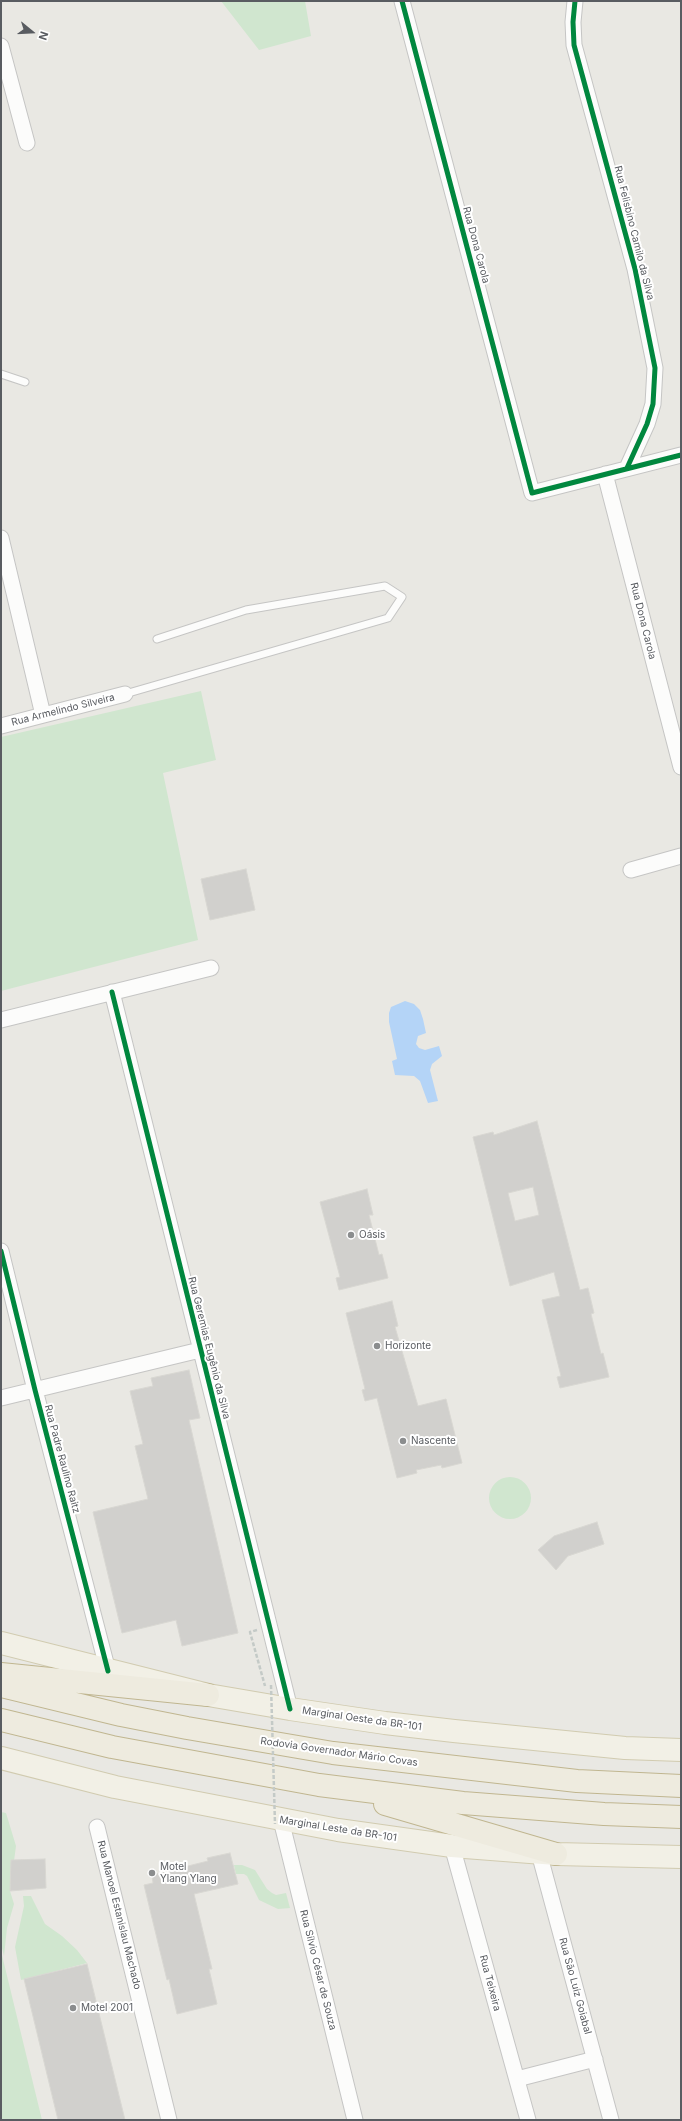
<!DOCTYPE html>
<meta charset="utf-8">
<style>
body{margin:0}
#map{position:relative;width:682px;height:2121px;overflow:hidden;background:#e9e8e3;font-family:Inter,sans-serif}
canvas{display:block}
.frame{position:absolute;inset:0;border:2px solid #595c61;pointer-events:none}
.north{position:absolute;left:12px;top:12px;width:40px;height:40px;-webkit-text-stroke:3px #fff;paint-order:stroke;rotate:108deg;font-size:11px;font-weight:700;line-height:16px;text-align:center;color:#595c61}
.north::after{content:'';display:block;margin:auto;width:14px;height:18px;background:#595c61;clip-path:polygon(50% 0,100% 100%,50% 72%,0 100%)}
</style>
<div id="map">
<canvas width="682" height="2121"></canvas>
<div class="frame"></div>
<div class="north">N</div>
</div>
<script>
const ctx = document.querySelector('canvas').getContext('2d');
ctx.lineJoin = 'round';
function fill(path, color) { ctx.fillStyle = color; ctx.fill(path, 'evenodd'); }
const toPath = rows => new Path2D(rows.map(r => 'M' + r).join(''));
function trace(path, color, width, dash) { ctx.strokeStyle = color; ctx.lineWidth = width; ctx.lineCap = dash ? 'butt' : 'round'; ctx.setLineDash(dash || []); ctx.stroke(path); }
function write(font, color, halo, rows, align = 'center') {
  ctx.font = font + ' Inter,sans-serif'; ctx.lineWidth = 4; ctx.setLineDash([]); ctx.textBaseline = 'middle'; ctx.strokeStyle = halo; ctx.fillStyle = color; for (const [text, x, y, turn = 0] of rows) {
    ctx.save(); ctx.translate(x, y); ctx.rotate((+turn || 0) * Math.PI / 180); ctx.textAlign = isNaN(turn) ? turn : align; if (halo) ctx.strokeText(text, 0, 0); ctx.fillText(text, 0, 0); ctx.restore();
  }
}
const green = toPath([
 [221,1,305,1,311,36,259,50],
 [201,691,216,760,163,773,198,940,1,991,1,737],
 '489 1498a21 21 0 1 1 42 0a21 21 0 1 1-42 0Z',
 [1,1812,6,1813,16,1846,10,1891,14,1904,7,1928,4,1956,1,1944],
 [234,1865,242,1865,255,1870,267,1889,272,1893,276,1895,286,1893,290,1908,278,1909,259,1900,247,1876,244,1874,236,1874],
 [23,1896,31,1896,45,1924,62,1936,77,1950,87,1963,21,1980,15,1947,24,1906],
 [1,1951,42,2120,1,2120]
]);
const water = toPath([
 [405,1001,414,1004,420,1010,423,1019,426,1033,418,1036,416,1044,419,1048,425,1050,439,1046,442,1056,432,1064,430,1070,438,1101,428,1103,420,1081,414,1076,395,1075,392,1061,397,1059,389,1022,389,1013,391,1007]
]);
const building = toPath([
 [246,869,255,910,210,920,201,879,246,869],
 [537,1121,580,1290,588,1288,594,1313,591,1314,601,1354,603,1353,609,1377,560,1388,557,1377,561,1376,542,1300,560,1296,554,1272,510,1286,473,1137,493,1132,494,1135,537,1121],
 [533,1187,539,1215,515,1221,508,1193,533,1187],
 [367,1189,373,1215,369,1215,379,1255,382,1254,388,1278,339,1290,336,1278,340,1277,320,1202,367,1189],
 [392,1301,398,1326,395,1327,418,1406,446,1399,462,1463,442,1468,441,1465,416,1470,417,1473,397,1478,377,1398,365,1401,362,1390,365,1389,346,1313,392,1301],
 [189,1370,200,1418,189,1420,238,1633,182,1646,176,1620,122,1633,93,1512,148,1499,135,1446,143,1444,130,1391,153,1386,151,1378,189,1370],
 [597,1522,604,1544,568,1556,556,1570,538,1550,554,1536,597,1522],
 [230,1853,238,1884,194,1894,212,1969,209,1969,217,2004,177,2014,169,1979,167,1980,144,1885,153,1883,152,1875,208,1861,207,1858,230,1853],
 [45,1859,46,1888,10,1891,11,1860,45,1859],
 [87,1964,125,2120,58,2120,24,1979,87,1964]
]);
const path = toPath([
 [257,1630,250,1632,265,1686]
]);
const service = toPath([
 [1,374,25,382],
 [125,694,388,618,402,597,385,586,246,610,157,639]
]);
const minor = toPath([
 [402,1,532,493,681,455],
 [575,1,573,22,574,45,635,269,655,368,653,404,647,424,627,468],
 [1,46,27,143],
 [605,474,681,767],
 [1,538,43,715],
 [1,726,125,694],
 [631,870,681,856],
 [112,992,290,1709],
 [1,1020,211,968],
 [1,1251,35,1390,108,1671],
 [1,1398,200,1350],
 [281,1820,355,2120],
 [97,1827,169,2120],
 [452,1846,528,2120],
 [539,1853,611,2120],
 [517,2079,595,2059]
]);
const primary = toPath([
 [1,1643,208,1695,290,1709,385,1723,454,1731,625,1748,681,1750],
 [1,1758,115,1787,338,1830,452,1846,556,1854,681,1857]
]);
const motorway = toPath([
 [1,1674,208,1695],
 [1,1686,121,1715,187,1728,333,1753,577,1781,681,1786],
 [1,1720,112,1747,319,1785,463,1803,604,1814,681,1817],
 [385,1804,556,1854]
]);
const pathBridge = toPath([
 [271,1685,275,1824]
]);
const cycleway = toPath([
 [402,1,532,493,681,455],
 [575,1,573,22,574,45,635,269,655,368,653,404,647,424,627,468],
 [112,992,290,1709],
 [1,1251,35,1390,108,1671]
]);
const markers = [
 [351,1235,4,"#8b8d8e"],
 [377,1346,4,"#8b8d8e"],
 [403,1441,4,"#8b8d8e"],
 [152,1873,4,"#8b8d8e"],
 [73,2008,4,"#8b8d8e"]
];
const streetNames = [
 ["Rua Felisbino Camilo da Silva",634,233,76],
 ["Rua Dona Carola",476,245,75],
 ["Rua Dona Carola",643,621,76],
 ["Rua Armelindo Silveira",63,710,-14],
 ["Rua Geremias Eugênio da Silva",209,1348,76],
 ["Rua Padre Raulino Raitz",62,1459,75],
 ["Marginal Oeste da BR-101",362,1719,8],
 ["Rodovia Governador Mário Covas",339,1752,8],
 ["Marginal Leste da BR-101",338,1829,9],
 ["Rua Manoel Estanislau Machado",119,1915,76],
 ["Rua Sílvio César de Souza",318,1970,76],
 ["Rua Teixeira",490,1983,75],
 ["Rua São Luiz Goiabal",575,1986,75]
];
const poiNames = [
 ["Oásis",359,1235],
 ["Horizonte",385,1346],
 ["Nascente",411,1441],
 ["Motel",160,1867],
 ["Ylang Ylang",160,1879],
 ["Motel 2001",81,2008]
];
fill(green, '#d0e6cf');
fill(water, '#b4d4f7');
fill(building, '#d1d0cd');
trace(building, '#d8d7d2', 1);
trace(service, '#c5c5c4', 9);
trace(minor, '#c5c5c4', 17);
trace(primary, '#d1cbb0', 24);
trace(motorway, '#c0b690', 24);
trace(path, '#c4cac7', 2.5, [4, 2]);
trace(service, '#fcfcfb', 7);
trace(minor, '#fcfcfb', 15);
trace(primary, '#f2f0e6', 22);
trace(motorway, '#eeebdf', 22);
trace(pathBridge, '#c4cac7', 2.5, [4, 2]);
trace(cycleway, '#00873e', 5);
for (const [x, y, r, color] of markers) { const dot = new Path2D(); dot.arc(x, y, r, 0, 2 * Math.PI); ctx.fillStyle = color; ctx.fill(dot); trace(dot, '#fff', 1.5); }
write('10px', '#595c61', '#fff', streetNames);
write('10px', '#595c61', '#fff', poiNames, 'left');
</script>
